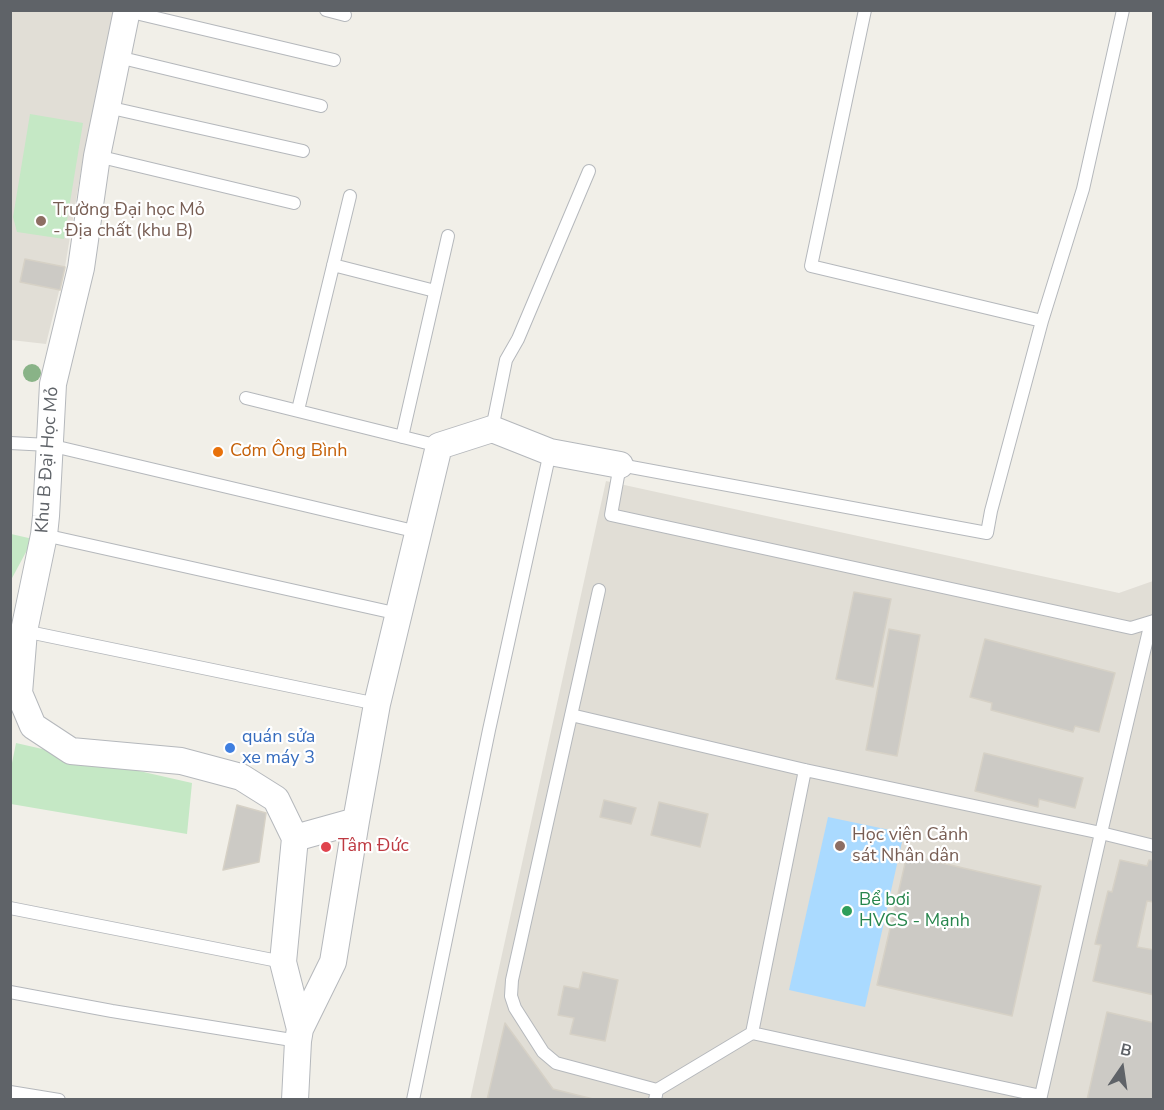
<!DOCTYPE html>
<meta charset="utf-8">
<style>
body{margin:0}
#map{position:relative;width:1164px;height:1110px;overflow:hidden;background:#f1efe8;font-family:"Nunito Sans",sans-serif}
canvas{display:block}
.frame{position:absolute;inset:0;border:12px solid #5f6368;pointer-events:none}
.north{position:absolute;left:1092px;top:1038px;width:60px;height:60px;-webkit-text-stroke:4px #fff;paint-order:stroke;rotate:13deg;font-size:16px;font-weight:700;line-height:24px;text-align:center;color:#5f6368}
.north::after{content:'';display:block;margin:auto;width:21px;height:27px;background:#5f6368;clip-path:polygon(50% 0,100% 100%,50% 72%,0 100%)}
</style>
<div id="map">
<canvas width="1164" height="1110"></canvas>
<div class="frame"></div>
<div class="north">B</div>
</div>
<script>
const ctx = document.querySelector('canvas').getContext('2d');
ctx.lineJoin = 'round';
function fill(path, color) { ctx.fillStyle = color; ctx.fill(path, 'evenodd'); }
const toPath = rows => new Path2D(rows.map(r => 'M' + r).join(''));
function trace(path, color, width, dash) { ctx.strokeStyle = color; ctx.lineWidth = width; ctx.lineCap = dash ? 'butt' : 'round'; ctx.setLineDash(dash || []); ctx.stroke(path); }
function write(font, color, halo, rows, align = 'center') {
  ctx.font = font + ' "Nunito Sans",sans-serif'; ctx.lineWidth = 4.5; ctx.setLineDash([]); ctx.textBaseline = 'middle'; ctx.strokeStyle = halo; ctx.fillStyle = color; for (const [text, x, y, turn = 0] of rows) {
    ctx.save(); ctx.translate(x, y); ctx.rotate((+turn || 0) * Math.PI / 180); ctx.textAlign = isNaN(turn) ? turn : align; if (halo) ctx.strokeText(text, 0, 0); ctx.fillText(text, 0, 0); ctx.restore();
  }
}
const education = toPath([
 [11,11,116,11,80,176,65,267,46,344,11,340],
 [606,481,1119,593,1153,581,1153,1099,470,1100]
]);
const green = toPath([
 [30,114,83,123,64,239,17,232,13,217],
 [11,534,33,539,11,580],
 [16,743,192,783,187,834,11,804,11,768]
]);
const water = toPath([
 [828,817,904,833,865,1007,789,990]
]);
const building = toPath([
 [25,259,65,267,60,290,20,282,25,259],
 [854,592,891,599,873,687,836,679,854,592],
 [889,629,920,635,897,756,866,750,889,629],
 [985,639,1115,673,1099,732,1075,726,1073,732,991,710,992,703,970,697,985,639],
 [984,753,1083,778,1075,808,1039,799,1038,807,975,791,984,753],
 [604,800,636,808,631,824,600,817,604,800],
 [659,802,708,814,700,847,651,835,659,802],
 [237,805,266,813,259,862,223,870,237,805],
 [907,855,1041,886,1012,1016,877,985,907,855],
 [1120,860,1147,866,1149,860,1154,861,1154,902,1147,901,1137,947,1154,950,1154,995,1093,981,1101,945,1095,944,1108,891,1112,892,1120,860],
 [583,972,618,980,605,1041,570,1034,574,1018,558,1015,564,986,579,989,583,972],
 [1107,1012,1154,1023,1153,1100,1087,1100,1107,1012],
 [505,1023,553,1089,597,1100,487,1100,505,1023]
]);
const lane = toPath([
 [326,10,345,15],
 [865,10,811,266,1042,321],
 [1123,10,1083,189,1042,321,991,511,987,533,620,465,611,515,1131,628,1154,621],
 [127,11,334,60],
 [118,57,321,106],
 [107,107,303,151],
 [97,156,294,203],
 [333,265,435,291],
 [246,398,439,446],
 [298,410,350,196],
 [492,429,506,360,518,339,589,171],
 [402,437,448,236],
 [10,443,49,445,418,532],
 [44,535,399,614],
 [599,590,512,980,511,996,515,1008,543,1052,556,1063,657,1090],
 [24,631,377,704],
 [571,715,805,770,1101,833,1154,846],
 [10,908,283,962],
 [10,992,112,1011,298,1041],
 [752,1033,805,770],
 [10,1092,59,1100],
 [413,1100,489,730,550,452],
 [655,1100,657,1090,752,1033,1041,1096],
 [1040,1100,1101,833,1151,622]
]);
const street = toPath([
 [127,10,97,156,81,268,53,384,46,516,44,535,24,631,19,693,33,726,71,751,181,761,241,777,276,799,295,838,356,821,333,962,300,1029,298,1041,295,1100],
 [356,821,377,704,439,446,492,429,550,452,620,465],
 [295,838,283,962,300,1029]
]);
const trees = [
 [32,373]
];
const markers = [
 [41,221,6,"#8d6e63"],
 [218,452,6,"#e8710a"],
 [230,748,6,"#3f7fe0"],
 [840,846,6,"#8d6e63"],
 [326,847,6,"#e0444e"],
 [847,911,6,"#2e9e5b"]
];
const educationNames = [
 ["Trường Đại học Mỏ",53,211],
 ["- Địa chất (khu B)",53,232],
 ["Học viện Cảnh",852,836],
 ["sát Nhân dân",852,857]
];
const foodNames = [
 ["Cơm Ông Bình",230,452]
];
const streetNames = [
 ["Khu B Đại Học Mỏ",48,460,-86]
];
const shopNames = [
 ["quán sửa",242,738],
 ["xe máy 3",242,759]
];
const healthNames = [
 ["Tâm Đức",338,847]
];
const leisureNames = [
 ["Bể bơi",859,901],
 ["HVCS - Mạnh",859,922]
];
fill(education, '#e1ded6');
fill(green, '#c5e8c5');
fill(water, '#aadaff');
fill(building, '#cccac5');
trace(building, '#d6d1c6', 1.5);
trace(lane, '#b5b8bc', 14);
trace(street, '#b5b8bc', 28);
trace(lane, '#fff', 12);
trace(street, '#fff', 26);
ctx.fillStyle = '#89b387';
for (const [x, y] of trees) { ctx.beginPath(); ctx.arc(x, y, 9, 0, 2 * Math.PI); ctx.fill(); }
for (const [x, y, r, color] of markers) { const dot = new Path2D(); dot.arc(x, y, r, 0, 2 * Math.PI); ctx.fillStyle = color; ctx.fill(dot); trace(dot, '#fff', 2); }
write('18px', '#785e54', '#fff', educationNames, 'left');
write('18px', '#c56008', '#fff', foodNames, 'left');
write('18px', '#5f6368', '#fff', streetNames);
write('18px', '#366cbe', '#fff', shopNames, 'left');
write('18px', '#be3a42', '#fff', healthNames, 'left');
write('18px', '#27864d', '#fff', leisureNames, 'left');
</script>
